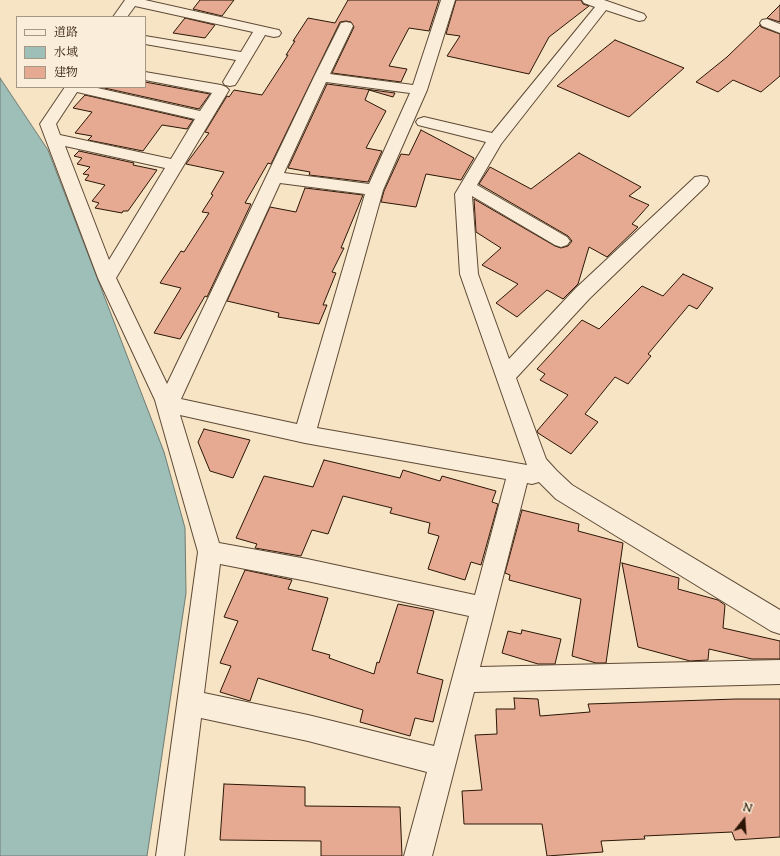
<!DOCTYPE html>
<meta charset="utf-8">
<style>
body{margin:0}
#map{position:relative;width:780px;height:856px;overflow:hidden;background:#f7e4c4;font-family:"Sorts Mill Goudy","Noto Serif JP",serif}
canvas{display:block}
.legend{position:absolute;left:16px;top:16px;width:130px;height:72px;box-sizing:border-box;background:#faedd9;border:1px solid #a79785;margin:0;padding:5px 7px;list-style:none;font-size:12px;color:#2b1606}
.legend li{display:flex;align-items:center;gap:8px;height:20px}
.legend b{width:20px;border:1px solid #a79785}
.north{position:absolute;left:724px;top:800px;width:40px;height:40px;-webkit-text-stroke:3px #faedd9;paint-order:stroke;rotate:17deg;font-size:11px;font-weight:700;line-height:16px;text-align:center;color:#2b1606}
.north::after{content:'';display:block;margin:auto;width:14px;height:18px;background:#2b1606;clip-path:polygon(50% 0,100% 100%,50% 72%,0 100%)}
</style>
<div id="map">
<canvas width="780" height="856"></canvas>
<ul class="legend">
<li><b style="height:5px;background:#faedd9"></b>道路</li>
<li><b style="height:11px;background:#9ebeb8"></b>水域</li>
<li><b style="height:11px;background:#e5aa91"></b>建物</li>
</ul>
<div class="north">N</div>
</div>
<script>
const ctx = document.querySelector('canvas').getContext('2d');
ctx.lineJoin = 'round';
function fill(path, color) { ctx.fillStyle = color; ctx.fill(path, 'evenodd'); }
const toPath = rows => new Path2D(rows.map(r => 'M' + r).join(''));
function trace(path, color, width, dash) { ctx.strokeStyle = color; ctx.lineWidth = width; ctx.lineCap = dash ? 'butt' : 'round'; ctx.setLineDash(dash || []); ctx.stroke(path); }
const water = toPath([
 [0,78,48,150,164,452,185,528,186,593,147,856,0,856,0,78]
]);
const building = toPath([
 [200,0,234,0,222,16,193,9,200,0],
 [348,0,439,0,429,31,409,28,389,66,407,69,401,82,332,73,354,27,351,22,346,21,340,22,271,164,268,163,245,203,251,204,207,297,205,296,180,339,154,333,181,288,160,283,181,251,184,252,209,213,202,212,213,195,211,194,224,172,186,164,209,133,205,132,227,96,229,97,234,90,262,95,288,55,286,55,295,41,293,41,308,18,335,23,348,0],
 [456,0,581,0,583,4,589,6,549,37,529,74,447,56,460,36,446,34,456,0],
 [780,5,780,22,767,18,780,5],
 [185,18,215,25,205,38,173,33,185,18],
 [760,25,761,27,780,34,780,76,761,92,733,80,718,92,696,82,727,57,760,25],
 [615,40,684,68,629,117,557,86,615,40],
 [145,82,210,94,199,109,100,87,145,87,145,82],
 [327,84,395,93,393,97,369,90,365,100,386,111,366,148,382,151,368,182,309,175,310,172,288,168,327,84],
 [85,95,193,120,187,129,162,125,143,151,88,140,92,136,75,133,92,112,73,108,85,95],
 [421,130,474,158,461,180,426,174,416,207,381,202,384,191,401,154,409,155,421,130],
 [79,151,134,163,133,165,157,170,128,211,123,211,122,213,95,208,99,203,92,201,105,185,85,180,89,175,83,174,90,167,77,164,82,158,74,156,79,151],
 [579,153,641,187,629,196,649,205,632,224,638,227,607,257,589,247,578,284,563,299,547,290,517,317,496,303,518,284,482,265,501,248,476,232,474,199,555,246,561,248,568,246,572,241,568,236,479,184,490,167,531,189,579,153],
 [305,188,363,195,341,248,344,248,332,272,336,273,323,305,327,305,319,324,278,317,279,313,227,301,270,207,296,212,305,188],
 [683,274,713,288,697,309,689,305,648,354,651,356,628,384,615,377,585,414,598,422,571,454,538,433,537,431,568,395,540,380,545,374,537,369,582,320,599,329,642,286,663,296,683,274],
 [204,429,250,440,233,478,210,471,198,442,204,429],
 [324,460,400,478,403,470,440,481,442,476,496,491,492,502,498,504,481,565,471,562,465,580,428,569,439,536,428,533,430,523,390,513,392,508,343,496,328,534,312,530,301,556,255,548,257,544,236,538,264,476,313,487,324,460],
 [522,510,579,524,578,531,623,543,606,663,596,663,572,656,581,599,509,580,510,575,505,573,522,510],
 [622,563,679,578,678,589,718,600,725,605,723,628,780,641,780,659,752,659,709,649,708,660,690,661,638,647,622,563],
 [245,570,292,580,288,589,328,598,312,650,330,655,329,658,374,674,377,662,379,663,398,604,434,611,417,673,443,680,433,722,415,718,410,736,360,722,363,710,258,678,250,701,220,692,231,666,220,663,238,621,224,617,245,570],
 [522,630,561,639,555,664,538,664,502,653,508,631,521,634,522,630],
 [514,698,538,699,540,716,590,712,588,704,736,699,780,699,780,837,735,840,732,832,644,836,645,839,601,841,603,852,547,856,542,824,464,824,462,791,482,790,475,735,497,734,496,709,515,709,514,698],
 [224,784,305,787,305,806,400,807,402,856,321,856,321,841,220,840,224,784]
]);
const minor = toPath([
 [125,0,145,0,274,29,279,30,281,33,279,36,274,37,265,35,237,82,235,85,230,86,225,85,223,82,236,60,145,44,145,36,241,52,253,32,135,6,127,17,113,17,125,0],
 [441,0,455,0,427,90,383,190,317,428,527,465,460,274,455,194,486,142,418,125,416,122,418,119,424,117,492,133,595,7,584,3,582,0,604,0,644,14,646,17,644,20,639,21,606,10,501,144,477,185,567,237,570,241,567,245,561,247,555,245,472,196,478,274,509,359,576,288,695,177,701,176,707,177,709,181,707,185,590,298,516,378,546,459,557,471,572,485,780,610,780,634,771,631,556,499,539,482,532,484,527,483,480,667,780,660,780,684,474,692,432,856,404,856,427,772,308,741,201,718,184,856,156,856,198,552,155,400,98,278,40,124,65,87,93,87,200,111,212,93,145,80,145,72,221,85,226,87,229,90,116,278,167,384,314,77,341,23,346,22,351,23,353,26,330,74,413,85,441,0],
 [326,82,410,93,369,184,284,173,326,82],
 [77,92,195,119,171,159,60,135,56,124,77,92],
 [65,146,165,168,109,260,65,146],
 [280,183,365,194,297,424,181,399,280,183],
 [180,415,305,443,506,479,475,595,307,559,219,543,180,415],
 [220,564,307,581,469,616,434,746,308,715,204,693,220,564],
 [767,19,780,24,780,33,762,26,760,23,762,20,767,19]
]);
fill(water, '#9ebeb8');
trace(water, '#707b71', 1);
fill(building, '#e5aa91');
trace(building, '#2b1606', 1);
trace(minor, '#5e4a36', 2);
fill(minor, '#faedd9');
</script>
